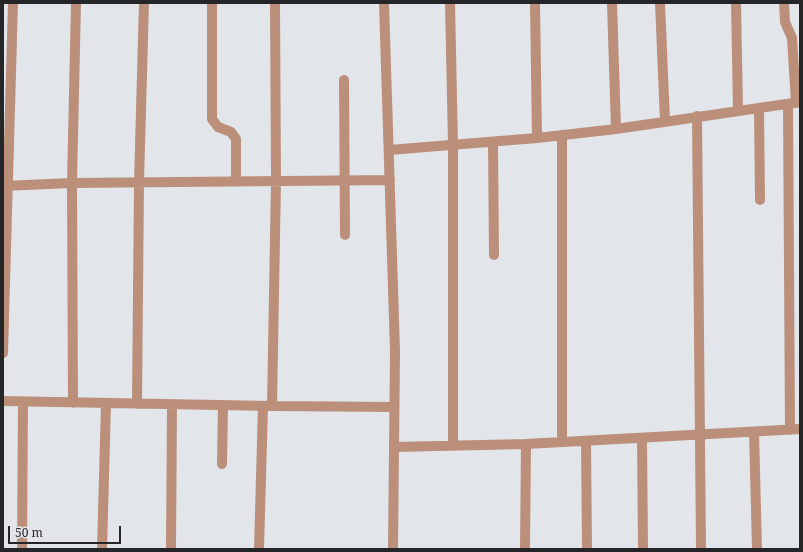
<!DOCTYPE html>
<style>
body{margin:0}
#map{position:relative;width:803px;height:552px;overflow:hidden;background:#e2e6eb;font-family:"Noto Serif",serif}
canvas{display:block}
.frame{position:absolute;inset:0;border:4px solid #252628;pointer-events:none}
.scale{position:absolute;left:8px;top:526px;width:113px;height:18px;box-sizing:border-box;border:2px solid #252628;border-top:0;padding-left:5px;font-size:12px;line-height:14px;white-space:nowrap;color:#252628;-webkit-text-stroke:3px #e2e6eb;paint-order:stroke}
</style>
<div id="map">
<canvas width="803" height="552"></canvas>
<div class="frame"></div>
<div class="scale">50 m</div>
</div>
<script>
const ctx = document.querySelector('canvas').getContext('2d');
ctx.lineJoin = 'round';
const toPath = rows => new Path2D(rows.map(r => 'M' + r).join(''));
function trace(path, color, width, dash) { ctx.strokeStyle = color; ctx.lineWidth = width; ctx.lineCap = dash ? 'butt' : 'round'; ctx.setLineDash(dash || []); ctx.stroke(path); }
const street = toPath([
 [212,3,212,119,218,127,231,132,236,139,236,181],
 [384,3,395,351,393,549],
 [450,3,453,145,453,446],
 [535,3,537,138],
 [612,3,616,129],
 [660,3,665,121],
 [736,3,738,110],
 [784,3,785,22,792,38,796,103],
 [344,80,345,235],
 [788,104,790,430],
 [759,108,760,200],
 [697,116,701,549],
 [493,142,494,255],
 [389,150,537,138,616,129,800,102],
 [3,186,72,183,390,180],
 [3,353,13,3],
 [3,401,272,406,394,407],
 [73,403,72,183,76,3],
 [137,404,139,182,144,3],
 [272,406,276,181,275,3],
 [754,432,757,549],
 [642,438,643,549],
 [586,441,587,549],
 [562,442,562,135],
 [394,447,526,444,800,429],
 [222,464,223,406],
 [22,549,23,402],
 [102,549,106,404],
 [171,549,172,405],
 [259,549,263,406],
 [525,549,526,444]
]);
trace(street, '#bc8f7b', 10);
</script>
